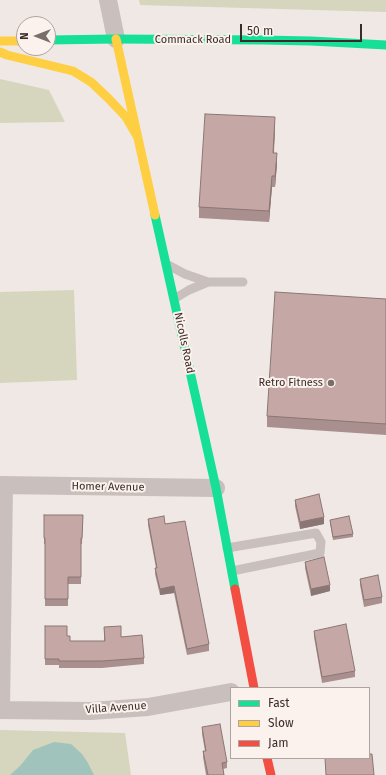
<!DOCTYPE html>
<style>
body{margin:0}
#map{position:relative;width:386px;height:775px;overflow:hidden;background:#f0e8e5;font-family:"Fira Sans",sans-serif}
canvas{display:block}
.legend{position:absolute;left:230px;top:687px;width:140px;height:72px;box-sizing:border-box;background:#fbf2ed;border:1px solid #aea39f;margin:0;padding:5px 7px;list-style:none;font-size:12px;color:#3b2c2a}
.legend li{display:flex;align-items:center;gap:8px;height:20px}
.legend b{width:20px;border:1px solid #aea39f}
.north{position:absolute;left:16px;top:16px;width:40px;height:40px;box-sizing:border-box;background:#fbf2ed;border:1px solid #aea39f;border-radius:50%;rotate:270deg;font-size:11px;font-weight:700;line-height:16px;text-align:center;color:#3b2c2a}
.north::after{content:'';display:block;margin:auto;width:14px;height:18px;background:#7a6e6b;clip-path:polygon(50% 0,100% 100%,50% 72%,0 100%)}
.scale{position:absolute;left:240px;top:24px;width:122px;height:18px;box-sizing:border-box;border:2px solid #3b2c2a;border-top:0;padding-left:5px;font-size:12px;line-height:14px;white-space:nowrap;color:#3b2c2a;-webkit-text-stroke:3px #fbf2ed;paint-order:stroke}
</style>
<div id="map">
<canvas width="386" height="775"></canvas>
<ul class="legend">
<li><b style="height:5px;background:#16e098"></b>Fast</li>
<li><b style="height:5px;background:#ffcf43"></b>Slow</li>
<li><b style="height:5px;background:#f24e42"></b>Jam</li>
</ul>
<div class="north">N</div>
<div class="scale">50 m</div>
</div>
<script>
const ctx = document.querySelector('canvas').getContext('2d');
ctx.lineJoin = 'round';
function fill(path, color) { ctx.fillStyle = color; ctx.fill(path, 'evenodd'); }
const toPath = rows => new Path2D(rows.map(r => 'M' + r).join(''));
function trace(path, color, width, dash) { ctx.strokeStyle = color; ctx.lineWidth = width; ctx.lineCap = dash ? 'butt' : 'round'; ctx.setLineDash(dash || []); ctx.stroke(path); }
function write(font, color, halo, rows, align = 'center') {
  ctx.font = font + ' "Fira Sans",sans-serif'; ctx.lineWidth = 4; ctx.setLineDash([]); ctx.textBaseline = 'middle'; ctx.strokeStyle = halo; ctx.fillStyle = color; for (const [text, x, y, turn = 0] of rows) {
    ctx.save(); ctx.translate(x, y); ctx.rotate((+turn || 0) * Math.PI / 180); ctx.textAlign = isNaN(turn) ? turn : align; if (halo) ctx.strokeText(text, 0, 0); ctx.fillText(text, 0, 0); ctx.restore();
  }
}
const green = toPath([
 [139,0,386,0,386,12,140,5],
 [0,79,49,90,65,122,0,123],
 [74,290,77,380,0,383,0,292],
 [0,730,125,733,131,775,0,775]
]);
const water = toPath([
 [54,742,71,744,82,754,88,763,94,775,10,775,20,766,33,750]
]);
const lane = toPath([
 [168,265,185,274,208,282,189,290,174,299],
 [208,282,243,282],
 [227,548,316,533,321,542,320,553,232,571]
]);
const street = toPath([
 [108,0,116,39],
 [0,485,216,488],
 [0,710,91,711,148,707,231,692],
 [1,710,4,485]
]);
const fast = toPath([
 [48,40,116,39,263,40,311,41,386,45],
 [155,215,216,488,235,589]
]);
const slow = toPath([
 [116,39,155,215],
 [0,41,24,41],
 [0,52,7,55,73,71,91,82,108,98,126,117,137,136]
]);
const jam = toPath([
 [235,589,254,688],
 [267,758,271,775]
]);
const wall = toPath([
 [275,128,274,153,277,164,275,187,272,187,269,222,199,218,199,207],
 [386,299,386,435,267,427,267,416],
 [295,500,324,524,300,529,295,506],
 [44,515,83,515,82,544,81,544,81,584,68,584,68,606,45,606,45,544,44,544],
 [148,519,165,524,209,644,209,651,187,655,174,593,160,595,155,574,155,568,156,568,148,525],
 [330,520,353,534,353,537,333,540,330,523],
 [305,562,330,591,311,596,305,568],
 [360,579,382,597,382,603,364,607,360,585],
 [45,626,67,636,70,641,104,641,104,627,121,637,144,658,144,664,102,668,59,668,59,665,45,665],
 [314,631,355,671,355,677,322,683,314,637],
 [202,727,227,762,227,768,223,769,224,775,206,775,203,757,203,751,205,751,202,734]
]);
const shadedWall = toPath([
 [275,117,275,128,273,164,273,153],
 [277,153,277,164,275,187,275,176],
 [272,176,272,187,269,222,269,211],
 [324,517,324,524,300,529,300,522],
 [330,585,330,591,311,596,311,589],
 [174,586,174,593,160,595,160,589]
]);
const building = toPath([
 [205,114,275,117,273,153,277,153,275,176,272,176,269,211,199,207,205,114],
 [275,292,386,299,386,424,267,416,275,292],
 [319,494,324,517,300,522,295,500,319,494],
 [44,515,83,515,82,538,81,538,81,577,68,577,68,599,45,599,45,538,44,538,44,515],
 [164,516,165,524,185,521,209,644,187,649,174,586,160,589,155,568,157,568,148,519,164,516],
 [349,516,353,534,333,537,330,520,349,516],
 [324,557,330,585,311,589,305,562,324,557],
 [378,575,382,597,364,600,360,579,378,575],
 [346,624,355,671,322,677,314,631,346,624],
 [45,626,67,626,67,636,70,636,70,641,105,641,104,627,121,626,121,637,142,635,144,658,102,661,59,661,59,659,45,659,45,626],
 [220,724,227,762,222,763,224,775,208,775,203,751,206,751,202,727,220,724],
 [369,754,372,754,374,775,326,775,325,758,369,758,369,754]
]);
const markers = [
 [331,383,4,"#7a6e6b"]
];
const streetNames = [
 ["Commack Road",193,40],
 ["Nicolls Road",184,343,78],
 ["Homer Avenue",108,487,1],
 ["Villa Avenue",116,708,-4]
];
const poiNames = [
 ["Retro Fitness",323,383]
];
fill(green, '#d6d5be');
fill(water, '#a0c4bc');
trace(lane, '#c9c0bd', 9);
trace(street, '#c9c0bd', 18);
trace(fast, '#16e098', 9);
trace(slow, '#ffcf43', 9);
trace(jam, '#f24e42', 9);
fill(wall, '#a9908f');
fill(shadedWall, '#8a7674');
fill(building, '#c5a8a6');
trace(building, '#8a7674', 1);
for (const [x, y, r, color] of markers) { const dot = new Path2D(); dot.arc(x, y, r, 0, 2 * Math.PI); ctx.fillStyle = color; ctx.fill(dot); trace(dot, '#fbf2ed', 1.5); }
write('11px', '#3b2c2a', '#fbf2ed', streetNames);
write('11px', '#3b2c2a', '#fbf2ed', poiNames, 'right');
</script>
